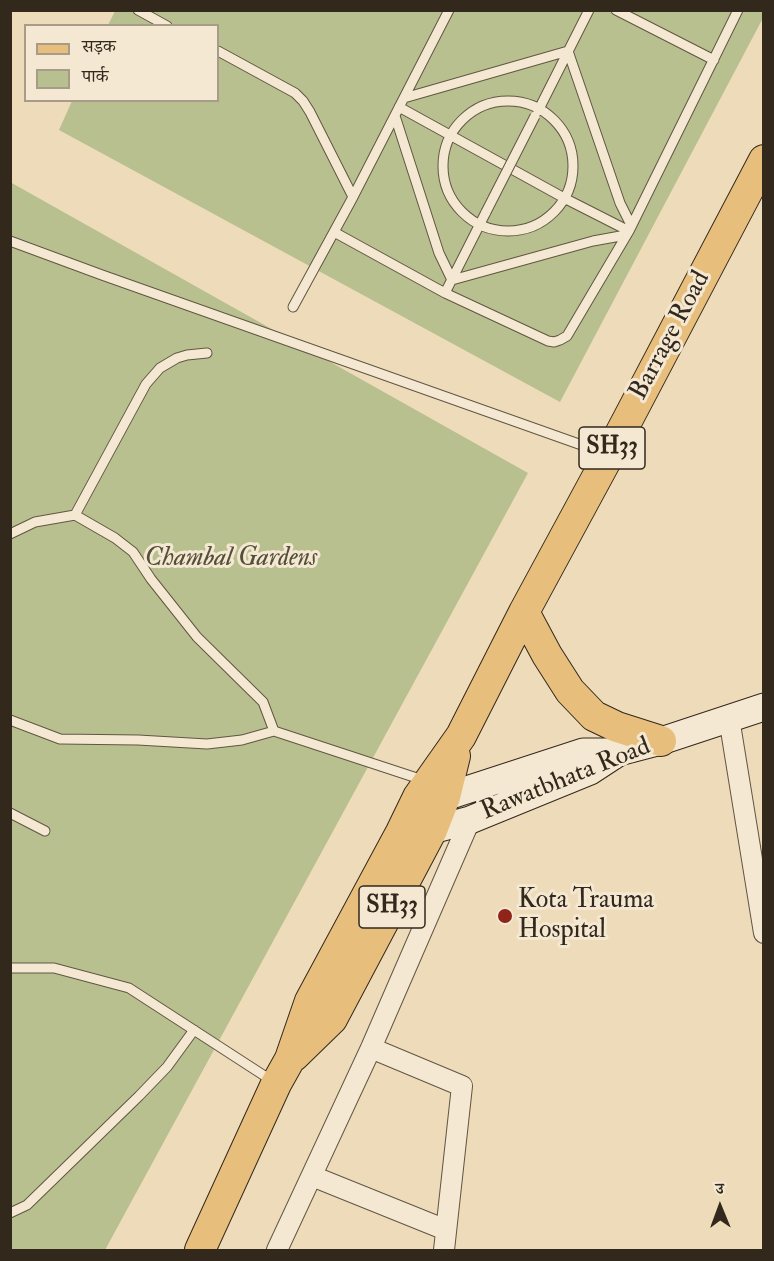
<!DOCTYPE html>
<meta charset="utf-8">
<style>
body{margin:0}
#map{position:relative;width:774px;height:1261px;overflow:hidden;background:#eedbb9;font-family:"IM FELL Double Pica","Noto Serif Devanagari",serif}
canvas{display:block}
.frame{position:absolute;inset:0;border:12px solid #32291c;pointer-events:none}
.legend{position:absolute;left:24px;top:24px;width:195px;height:78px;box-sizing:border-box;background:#f4e8d2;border:2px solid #a69c89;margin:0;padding:8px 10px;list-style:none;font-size:18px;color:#32291c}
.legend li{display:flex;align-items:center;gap:12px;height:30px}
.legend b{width:30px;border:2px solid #a69c89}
.north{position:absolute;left:690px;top:1177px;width:60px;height:60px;-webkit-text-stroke:4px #f4e8d2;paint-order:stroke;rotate:359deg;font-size:16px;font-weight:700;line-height:24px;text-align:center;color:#32291c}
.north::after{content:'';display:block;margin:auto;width:21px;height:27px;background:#32291c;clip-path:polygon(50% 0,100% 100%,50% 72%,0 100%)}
</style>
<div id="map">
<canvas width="774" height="1261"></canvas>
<div class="frame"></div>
<ul class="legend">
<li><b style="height:8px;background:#e7be7c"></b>सड़क</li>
<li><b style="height:16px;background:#b8c08f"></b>पार्क</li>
</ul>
<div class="north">उ</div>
</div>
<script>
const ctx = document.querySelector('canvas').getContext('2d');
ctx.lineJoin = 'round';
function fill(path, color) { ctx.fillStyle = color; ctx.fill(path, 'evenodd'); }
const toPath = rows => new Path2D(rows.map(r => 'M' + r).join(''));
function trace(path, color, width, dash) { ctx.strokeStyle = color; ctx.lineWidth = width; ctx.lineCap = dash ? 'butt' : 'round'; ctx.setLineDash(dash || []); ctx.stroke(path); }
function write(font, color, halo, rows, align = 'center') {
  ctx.font = font + ' "IM FELL Double Pica",serif'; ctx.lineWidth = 6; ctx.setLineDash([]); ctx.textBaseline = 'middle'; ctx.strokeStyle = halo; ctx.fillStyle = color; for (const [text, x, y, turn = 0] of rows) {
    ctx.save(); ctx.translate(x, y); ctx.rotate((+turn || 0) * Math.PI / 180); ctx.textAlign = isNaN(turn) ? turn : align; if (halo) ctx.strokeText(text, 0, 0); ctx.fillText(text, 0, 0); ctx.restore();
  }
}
const green = toPath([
 [115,11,763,11,763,18,560,402,59,130,72,101,218,100,218,26,108,25],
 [10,182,528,473,105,1250,11,1250]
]);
const lane = toPath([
 [138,10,167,26],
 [616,10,714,60],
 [218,51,295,93,303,101,310,112,353,197],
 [404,98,568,51,620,203,631,225],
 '443 166a65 65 0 1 1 130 0a65 65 0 1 1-130 0Z',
 [399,107,566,199,629,231],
 [538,111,589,10],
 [395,116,439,253,452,280,593,241,626,235],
 [334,232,445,293,486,212],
 [10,241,102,275,607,454],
 [445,293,548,341,554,342,560,340,567,336,629,231,738,10],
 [293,307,353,197,449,10],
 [10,534,35,522,75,515,146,384,160,368,177,358,187,355,207,353],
 [10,720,60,739,138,740,207,744,242,740,274,731,263,702,197,637,151,579,133,552,115,538,75,515],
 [274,731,426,781],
 [10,813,45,831],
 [10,968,54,968,129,988,274,1082],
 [10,1213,27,1205,139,1096,167,1067,194,1030]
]);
const street = toPath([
 [729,718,764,933],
 [371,1048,462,1086,444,1250],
 [312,1176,446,1230],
 [277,1250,371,1048,470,820]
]);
const secondary = toPath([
 [427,797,445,797,583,752,619,752],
 [413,831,432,830,470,820,590,771,619,752,661,741,764,707]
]);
const primary = toPath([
 [524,612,547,655,570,691,594,716,617,727,661,741],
 [294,1056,332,1019,432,830,445,797,455,756],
 [200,1250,276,1084,290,1059,310,1001,401,832,418,797,461,736,524,612,609,455,764,160]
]);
const laneBridge = toPath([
 [486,212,535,116]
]);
const markers = [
 [505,916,8,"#8f2418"]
];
const shields = [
 [612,448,66],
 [392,907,66]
];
const shieldNames = [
 ["SH33",612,448],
 ["SH33",392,907]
];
const streetNames = [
 ["Barrage Road",671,336,-62],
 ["Rawatbhata Road",566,780,-22]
];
const parkNames = [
 ["Chambal Gardens",231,559]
];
const poiNames = [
 ["Kota Trauma",518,901],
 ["Hospital",518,931]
];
fill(green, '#b8c08f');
trace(lane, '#615643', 11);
trace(street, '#615643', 22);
trace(secondary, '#32291c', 29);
trace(primary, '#32291c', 32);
trace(lane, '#f4e8d2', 9);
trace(street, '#f4e8d2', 20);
trace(secondary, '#f4e8d2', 27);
trace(primary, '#e7be7c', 30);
trace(laneBridge, '#615643', 11, []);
trace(laneBridge, '#f4e8d2', 9);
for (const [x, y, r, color] of markers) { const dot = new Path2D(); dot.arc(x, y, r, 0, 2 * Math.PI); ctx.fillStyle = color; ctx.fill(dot); trace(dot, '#f4e8d2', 2); }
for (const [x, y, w] of shields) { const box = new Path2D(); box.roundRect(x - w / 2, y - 21, w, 42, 4.5); ctx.fillStyle = '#f4e8d2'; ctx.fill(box); trace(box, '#32291c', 1.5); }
write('bold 24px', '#32291c', null, shieldNames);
write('26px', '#32291c', '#f4e8d2', streetNames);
write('italic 26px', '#544f39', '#f4e8d2', parkNames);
write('26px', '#32291c', '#f4e8d2', poiNames, 'left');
</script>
